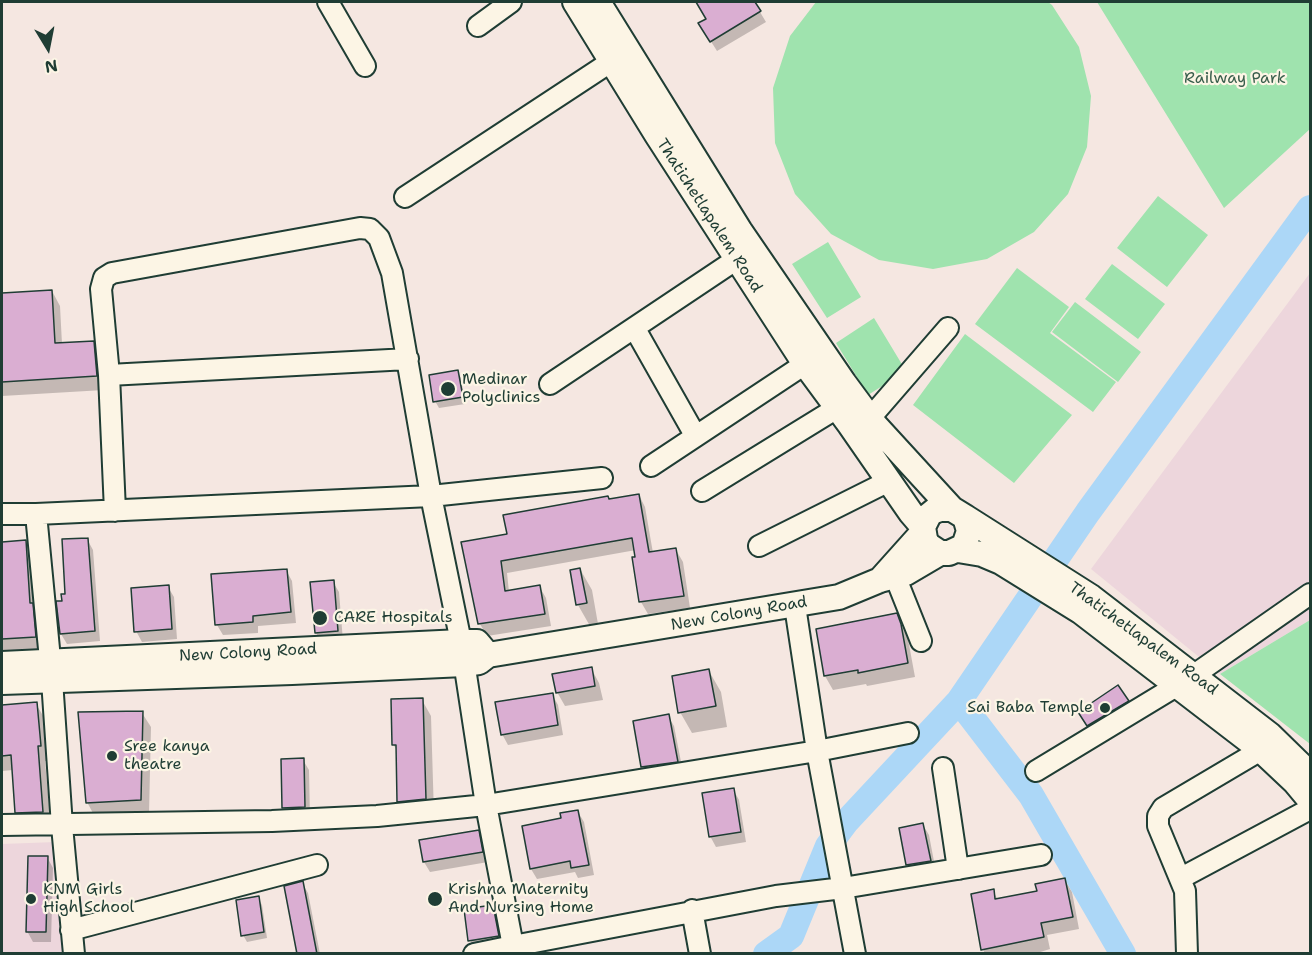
<!DOCTYPE html>
<style>
body{margin:0}
#map{position:relative;width:1312px;height:955px;overflow:hidden;background:#f5e7e1;font-family:"Shantell Sans",sans-serif}
canvas{display:block}
.frame{position:absolute;inset:0;border:3px solid #1f3d34;pointer-events:none}
.north{position:absolute;left:18px;top:18px;width:60px;height:60px;-webkit-text-stroke:4px #fcf5e5;paint-order:stroke;rotate:170deg;font-size:16px;font-weight:700;line-height:24px;text-align:center;color:#1f3d34}
.north::after{content:'';display:block;margin:auto;width:21px;height:27px;background:#1f3d34;clip-path:polygon(50% 0,100% 100%,50% 72%,0 100%)}
</style>
<div id="map">
<canvas width="1312" height="955"></canvas>
<div class="frame"></div>
<div class="north">N</div>
</div>
<script>
const ctx = document.querySelector('canvas').getContext('2d');
ctx.lineJoin = 'round';
function fill(path, color) { ctx.fillStyle = color; ctx.fill(path, 'evenodd'); }
const toPath = rows => new Path2D(rows.map(r => 'M' + r).join(''));
function trace(path, color, width, dash) { ctx.strokeStyle = color; ctx.lineWidth = width; ctx.lineCap = dash ? 'butt' : 'round'; ctx.setLineDash(dash || []); ctx.stroke(path); }
function write(font, color, halo, rows, align = 'center') {
  ctx.font = font + ' "Shantell Sans",sans-serif'; ctx.lineWidth = 4.5; ctx.setLineDash([]); ctx.textBaseline = 'middle'; ctx.strokeStyle = halo; ctx.fillStyle = color; for (const [text, x, y, turn = 0] of rows) {
    ctx.save(); ctx.translate(x, y); ctx.rotate((+turn || 0) * Math.PI / 180); ctx.textAlign = isNaN(turn) ? turn : align; if (halo) ctx.strokeText(text, 0, 0); ctx.fillText(text, 0, 0); ctx.restore();
  }
}
const built = toPath([
 [1310,273,1310,620,1220,674,1091,569],
 [56,842,64,953,2,953,2,844]
]);
const green = toPath([
 [816,2,1048,2,1052,5,1079,47,1091,96,1087,147,1068,194,1034,232,987,259,933,269,879,260,831,234,795,194,775,143,773,88,790,36],
 [1097,2,1310,2,1310,129,1224,208],
 [1158,196,1208,235,1167,287,1117,248],
 [828,242,861,297,827,318,792,264],
 [1112,264,1165,304,1138,339,1085,299],
 [1017,268,1069,307,1050,333,1116,382,1093,412,975,324],
 [1075,302,1141,352,1118,382,1052,332],
 [874,318,906,371,868,395,836,343],
 [965,334,1072,415,1014,483,913,405],
 [1310,620,1310,744,1220,674]
]);
const shadow = toPath([
 [698,2,754,2,766,22,717,51,700,24,708,19],
 [52,291,60,306,62,344,93,343,101,357,104,390,2,396,2,294],
 [457,371,461,378,465,404,439,408,435,401],
 [639,495,645,507,653,553,676,550,683,562,690,608,648,614,641,602,634,558,637,558,636,550,507,573,509,592,539,586,546,598,551,626,487,636,480,624,463,543,508,536,609,500],
 [87,539,93,550,100,641,67,644,61,634,64,602],
 [25,542,33,557,43,651,2,662,2,544],
 [580,569,592,590,598,624,590,626,578,605,571,571],
 [286,570,292,581,296,623,258,626,258,633,223,635,217,625,213,576],
 [333,582,339,592,343,641,322,643,316,633],
 [168,587,174,597,177,639,142,642,136,631],
 [896,614,908,639,915,677,867,686,866,684,833,690,825,676],
 [591,668,599,683,603,700,565,706,557,692],
 [709,671,721,692,727,727,692,733,680,712],
 [552,694,558,705,563,735,508,745,502,734],
 [422,700,431,716,434,815,408,817,399,801,398,752,393,744],
 [1128,701,1134,712,1094,735,1086,723],
 [36,704,45,719,49,761,45,761,51,827,26,828,17,812,13,770,2,771,2,707],
 [142,713,151,727,149,814,95,817,87,802],
 [668,716,674,726,683,772,649,777,643,767,634,722],
 [303,760,309,770,310,818,290,818,284,808],
 [733,789,739,800,746,842,716,847,710,836],
 [578,812,584,822,594,875,578,878,575,872,537,879,531,869,563,820],
 [923,825,929,835,936,872,914,875,908,865,901,829],
 [478,832,484,842,488,862,430,872,424,862],
 [47,857,53,868,51,942,33,942,27,931],
 [1065,880,1072,892,1079,929,1047,935,1050,949,1034,954,985,954,983,949,993,891,998,900,1038,892],
 [302,883,308,893,320,954,298,954],
 [258,898,262,905,267,938,247,942,243,935],
 [492,906,498,917,504,946,476,951,470,940]
]);
const river = toPath([
 [959,701,1031,795,1123,954],
 [766,954,791,936,828,846,846,822,959,701,1088,512,1310,208]
]);
const building = toPath([
 [696,2,755,2,761,11,710,42,698,23,706,19,696,2],
 [52,290,55,343,94,341,97,376,2,382,2,293,52,290],
 [458,370,463,397,433,402,429,375,458,370],
 [639,494,649,552,676,548,684,596,639,602,632,557,635,557,632,538,501,561,505,591,540,585,545,614,478,624,461,542,507,534,503,515,608,496,609,499,639,494],
 [88,538,95,631,60,634,56,601,62,601,61,594,65,594,62,539,88,538],
 [26,540,30,603,33,603,36,637,2,639,2,542,26,540],
 [580,568,587,603,576,605,570,570,580,568],
 [287,569,291,612,253,616,253,622,215,625,211,574,287,569],
 [334,580,338,631,315,633,310,582,334,580],
 [169,585,172,629,134,632,131,588,169,585],
 [897,613,901,624,908,663,858,673,858,670,824,676,816,629,897,613],
 [592,667,595,686,556,693,552,674,592,667],
 [709,669,716,706,678,713,672,676,709,669],
 [1118,685,1129,701,1087,726,1078,712,1118,685],
 [553,693,558,725,501,735,495,702,553,693],
 [423,698,426,799,397,802,396,745,392,745,391,699,423,698],
 [37,702,41,746,38,746,43,812,15,813,11,755,2,756,2,705,37,702],
 [143,711,141,800,86,803,78,712,143,711],
 [669,714,678,762,641,767,633,721,669,714],
 [304,758,305,807,282,808,281,759,304,758],
 [734,788,741,832,709,837,702,793,734,788],
 [578,810,589,865,571,868,570,861,530,869,522,826,561,818,560,813,578,810],
 [923,823,931,861,906,865,899,828,923,823],
 [479,830,483,852,423,862,419,840,479,830],
 [28,856,48,856,46,932,26,932,28,856],
 [1065,878,1073,917,1041,923,1044,937,981,950,971,894,994,889,995,899,1037,891,1035,884,1065,878],
 [303,881,317,954,297,954,284,886,303,881],
 [259,896,264,932,241,936,236,900,259,896],
 [493,905,499,936,468,941,464,909,493,905]
]);
const minor = toPath([
 [328,2,365,66],
 [478,26,511,2],
 [405,197,612,61],
 [635,329,695,435],
 [109,375,408,359],
 [550,384,737,259],
 [870,418,948,328],
 [651,466,805,364],
 [702,491,837,408],
 [115,511,109,375,101,289,104,278,112,273,360,228,370,229,379,238,392,273,431,496,602,478],
 [2,514,36,514,431,496,461,642,486,805,513,946,776,896,843,888,1041,855],
 [36,514,52,680,62,826,74,954],
 [759,546,889,481],
 [895,576,921,641],
 [795,606,817,751,855,954],
 [1194,675,1310,594],
 [943,768,958,869],
 [1036,771,1178,685],
 [2,825,272,821,377,816,486,805,817,751,908,733],
 [1181,878,1310,809],
 [692,910,700,954],
 [71,930,317,865],
 [474,954,513,946,515,954],
 [1187,954,1185,891,1158,826,1158,816,1163,808,1261,750]
]);
const major = toPath([
 [575,2,657,135,805,364,850,425,911,513,923,527],
 [598,2,740,231,844,383,875,425,952,509,965,517,969,531,964,546,949,553,940,553,928,545,925,539,923,527,929,515,934,511,940,509,952,509],
 [965,517,1091,597,1270,735,1310,774],
 [958,550,982,554,1001,562,1080,611,1261,750,1295,782,1310,800],
 [880,580,923,532],
 [2,664,461,642,477,642,488,655],
 [2,682,292,672,464,664,479,662,488,655,839,597,880,580,906,573,940,553]
]);
const markers = [
 [448,389,8,"#1f3d34"],
 [320,618,8,"#1f3d34"],
 [1105,708,6,"#1f3d34"],
 [112,756,6,"#1f3d34"],
 [31,899,6,"#1f3d34"],
 [435,899,8,"#1f3d34"]
];
const parkNames = [
 ["Railway Park",1235,79]
];
const streetNames = [
 ["Thatichetlapalem Road",709,216,57],
 ["New Colony Road",739,614,-10],
 ["Thatichetlapalem Road",1143,639,36],
 ["New Colony Road",248,653,-3]
];
const poiNames = [
 ["Medinar",462,380],
 ["Polyclinics",462,398],
 ["CARE Hospitals",334,618],
 ["Sai Baba Temple",1093,708,"right"],
 ["Sree kanya",124,747],
 ["theatre",124,765],
 ["KNM Girls",43,890],
 ["High School",43,908],
 ["Krishna Maternity",448,890],
 ["And Nursing Home",448,908]
];
fill(built, '#edd6dc');
fill(green, '#9fe3ae');
fill(shadow, '#0003');
trace(river, '#acd7f7', 26);
fill(building, '#daaed2');
trace(building, '#1f3d34', 1.5);
trace(minor, '#1f3d34', 24);
trace(major, '#1f3d34', 28);
trace(minor, '#fcf5e5', 20);
trace(major, '#fcf5e5', 24);
for (const [x, y, r, color] of markers) { const dot = new Path2D(); dot.arc(x, y, r, 0, 2 * Math.PI); ctx.fillStyle = color; ctx.fill(dot); trace(dot, '#fcf5e5', 2); }
write('16px', '#395e4c', '#fcf5e5', parkNames);
write('16px', '#1f3d34', '#fcf5e5', streetNames);
write('16px', '#1f3d34', '#fcf5e5', poiNames, 'left');
</script>
